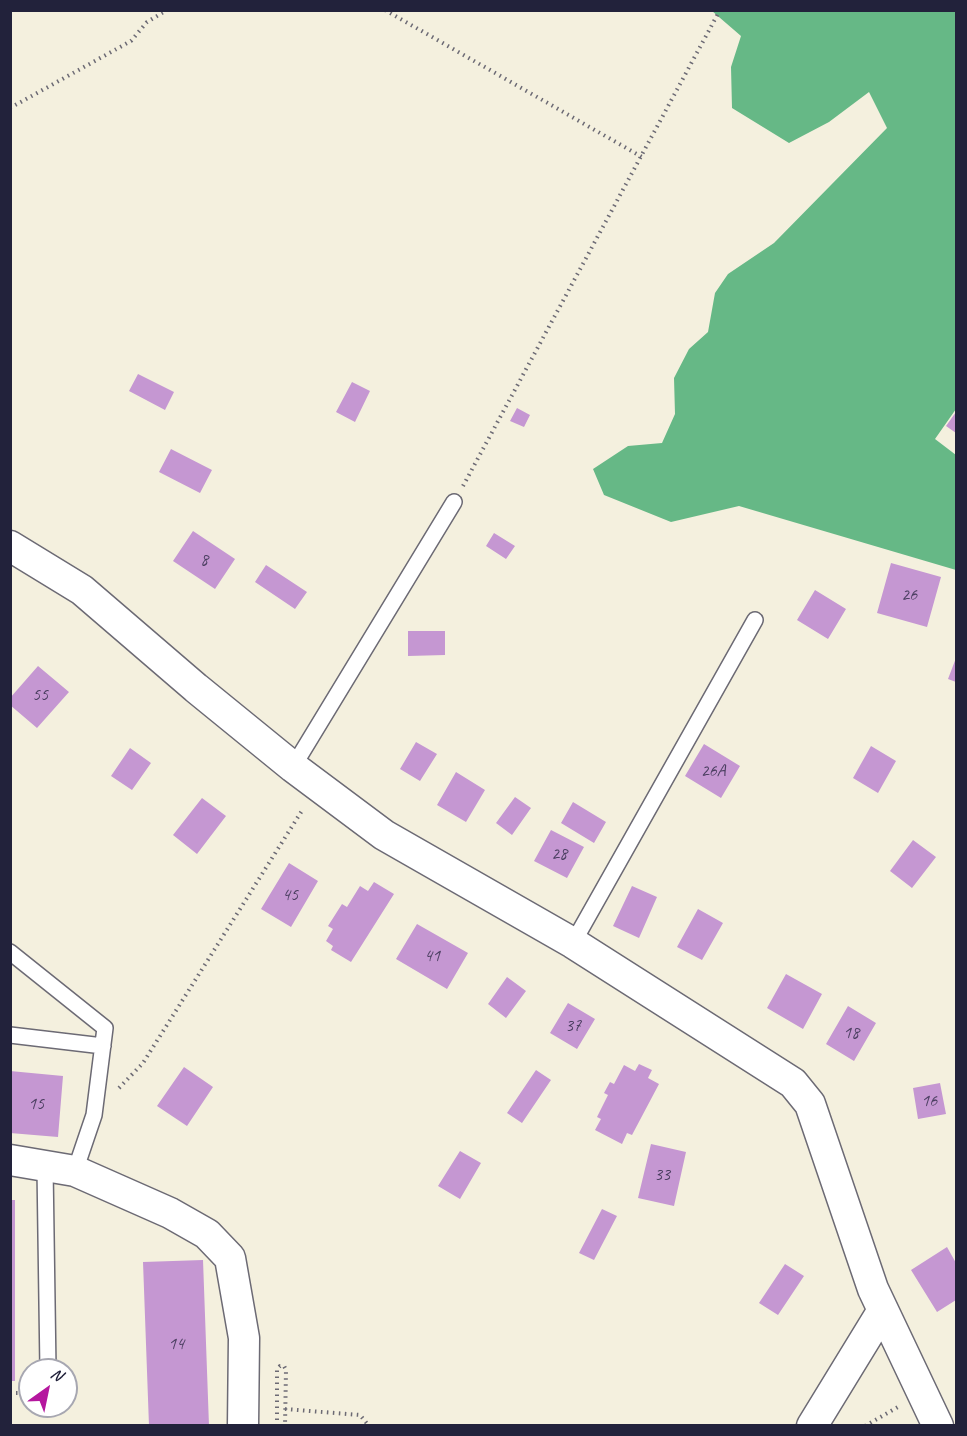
<!DOCTYPE html>
<meta charset="utf-8">
<style>
body{margin:0}
#map{position:relative;width:967px;height:1436px;overflow:hidden;background:#f4f0de;font-family:Caveat,sans-serif}
canvas{display:block}
.frame{position:absolute;inset:0;border:12px solid #22223b;pointer-events:none}
.north{position:absolute;left:18px;top:1358px;width:60px;height:60px;box-sizing:border-box;background:#fff;border:2px solid #a7a7b1;border-radius:50%;rotate:33deg;font-size:16px;font-weight:700;line-height:24px;text-align:center;color:#22223b}
.north::after{content:'';display:block;margin:auto;width:21px;height:27px;background:#b5179e;clip-path:polygon(50% 0,100% 100%,50% 72%,0 100%)}
</style>
<div id="map">
<canvas width="967" height="1436"></canvas>
<div class="frame"></div>
<div class="north">N</div>
</div>
<script>
const ctx = document.querySelector('canvas').getContext('2d');
ctx.lineJoin = 'round';
function fill(path, color) { ctx.fillStyle = color; ctx.fill(path, 'evenodd'); }
const toPath = rows => new Path2D(rows.map(r => 'M' + r).join(''));
function trace(path, color, width, dash) { ctx.strokeStyle = color; ctx.lineWidth = width; ctx.lineCap = dash ? 'butt' : 'round'; ctx.setLineDash(dash || []); ctx.stroke(path); }
function write(font, color, halo, rows, align = 'center') {
  ctx.font = font + ' Caveat,sans-serif'; ctx.lineWidth = 6; ctx.setLineDash([]); ctx.textBaseline = 'middle'; ctx.strokeStyle = halo; ctx.fillStyle = color; for (const [text, x, y, turn = 0] of rows) {
    ctx.save(); ctx.translate(x, y); ctx.rotate((+turn || 0) * Math.PI / 180); ctx.textAlign = isNaN(turn) ? turn : align; if (halo) ctx.strokeText(text, 0, 0); ctx.fillText(text, 0, 0); ctx.restore();
  }
}
const forest = toPath([
 [712,11,956,11,956,409,935,439,956,455,956,570,739,506,671,522,604,495,593,469,628,446,662,443,675,414,674,378,689,349,708,332,715,293,728,274,774,243,887,128,869,92,829,122,789,143,732,108,731,67,741,36]
]);
const building = toPath([
 [138,374,174,392,165,410,129,391],
 [352,382,370,391,355,422,336,412],
 [517,408,530,415,524,427,510,421],
 [956,412,956,433,946,426],
 [171,449,212,470,200,493,159,472],
 [193,531,235,559,215,589,173,561],
 [494,533,515,546,506,559,486,546],
 [891,563,941,577,927,627,877,613],
 [266,565,307,592,295,609,255,582],
 [815,590,846,609,828,639,797,620],
 [408,631,445,631,445,655,408,656],
 [956,658,956,682,948,679],
 [38,666,69,692,37,728,10,705,10,698],
 [416,742,437,754,420,781,400,769],
 [704,744,740,766,721,798,685,776],
 [871,746,896,761,878,793,853,778],
 [130,748,151,763,132,790,111,776],
 [456,772,485,790,466,822,437,805],
 [515,797,531,808,512,835,496,823],
 [202,798,226,816,197,854,173,835],
 [573,802,606,822,594,843,561,823],
 [551,830,584,847,567,878,534,861],
 [913,840,936,857,912,888,890,871],
 [289,863,318,881,291,927,261,909],
 [374,882,394,894,351,962,331,950,333,946,326,941,333,929,328,926,342,904,347,907,360,886,368,891],
 [632,886,657,897,639,938,613,926],
 [698,909,723,923,702,960,677,947],
 [417,924,468,953,447,989,396,959],
 [786,974,822,994,803,1029,767,1008],
 [507,977,526,991,506,1018,488,1004],
 [568,1003,595,1019,577,1049,550,1033],
 [848,1006,876,1023,854,1061,826,1044],
 [639,1064,652,1070,648,1078,659,1084,632,1135,627,1133,622,1144,595,1130,601,1119,597,1117,608,1095,604,1093,610,1082,614,1084,624,1065,635,1071],
 [184,1067,213,1087,187,1126,157,1106],
 [536,1070,551,1080,522,1123,507,1113],
 [10,1071,63,1076,58,1137,10,1133],
 [940,1083,946,1114,918,1119,913,1088],
 [651,1144,686,1152,674,1206,638,1198],
 [460,1151,481,1163,460,1199,438,1186],
 [10,1200,15,1200,15,1381,10,1381],
 [602,1209,617,1216,594,1260,579,1253],
 [947,1247,956,1263,956,1300,937,1312,911,1270],
 [203,1260,209,1426,149,1426,143,1262],
 [785,1264,804,1276,778,1315,759,1303]
]);
const path = toPath([
 [385,10,642,157],
 [10,108,131,41,147,22,167,10],
 [463,486,720,10],
 [119,1088,143,1063,303,809],
 [10,1393,30,1393],
 [285,1409,360,1415,369,1426],
 [277,1426,277,1369,280,1366,284,1366,286,1370,285,1426],
 [865,1426,898,1407]
]);
const service = toPath([
 [293,767,454,502],
 [573,943,755,620],
 [10,952,105,1028,94,1115,75,1171],
 [10,1035,103,1046],
 [45,1167,48,1370]
]);
const minor = toPath([
 [10,546,82,590,196,688,293,767,384,835,573,943,793,1083,810,1104,873,1289,938,1426],
 [10,1160,75,1171,170,1213,207,1234,230,1258,244,1338,243,1426],
 [812,1426,883,1310]
]);
const numberNames = [
 ["8",204,560],
 ["26",909,595],
 ["55",40,695],
 ["26А",713,771],
 ["28",559,854],
 ["45",290,895],
 ["41",432,956],
 ["37",573,1026],
 ["18",851,1033],
 ["16",929,1101],
 ["15",36,1104],
 ["33",662,1175],
 ["14",176,1344]
];
fill(forest, '#66b886');
fill(building, '#c597d2');
trace(service, '#6c6a74', 18);
trace(minor, '#6c6a74', 33);
trace(path, '#6c6a74', 4, [1.5, 4.5]);
trace(service, '#fff', 15);
trace(minor, '#fff', 30);
write('18px', '#4b3f61', null, numberNames);
</script>
